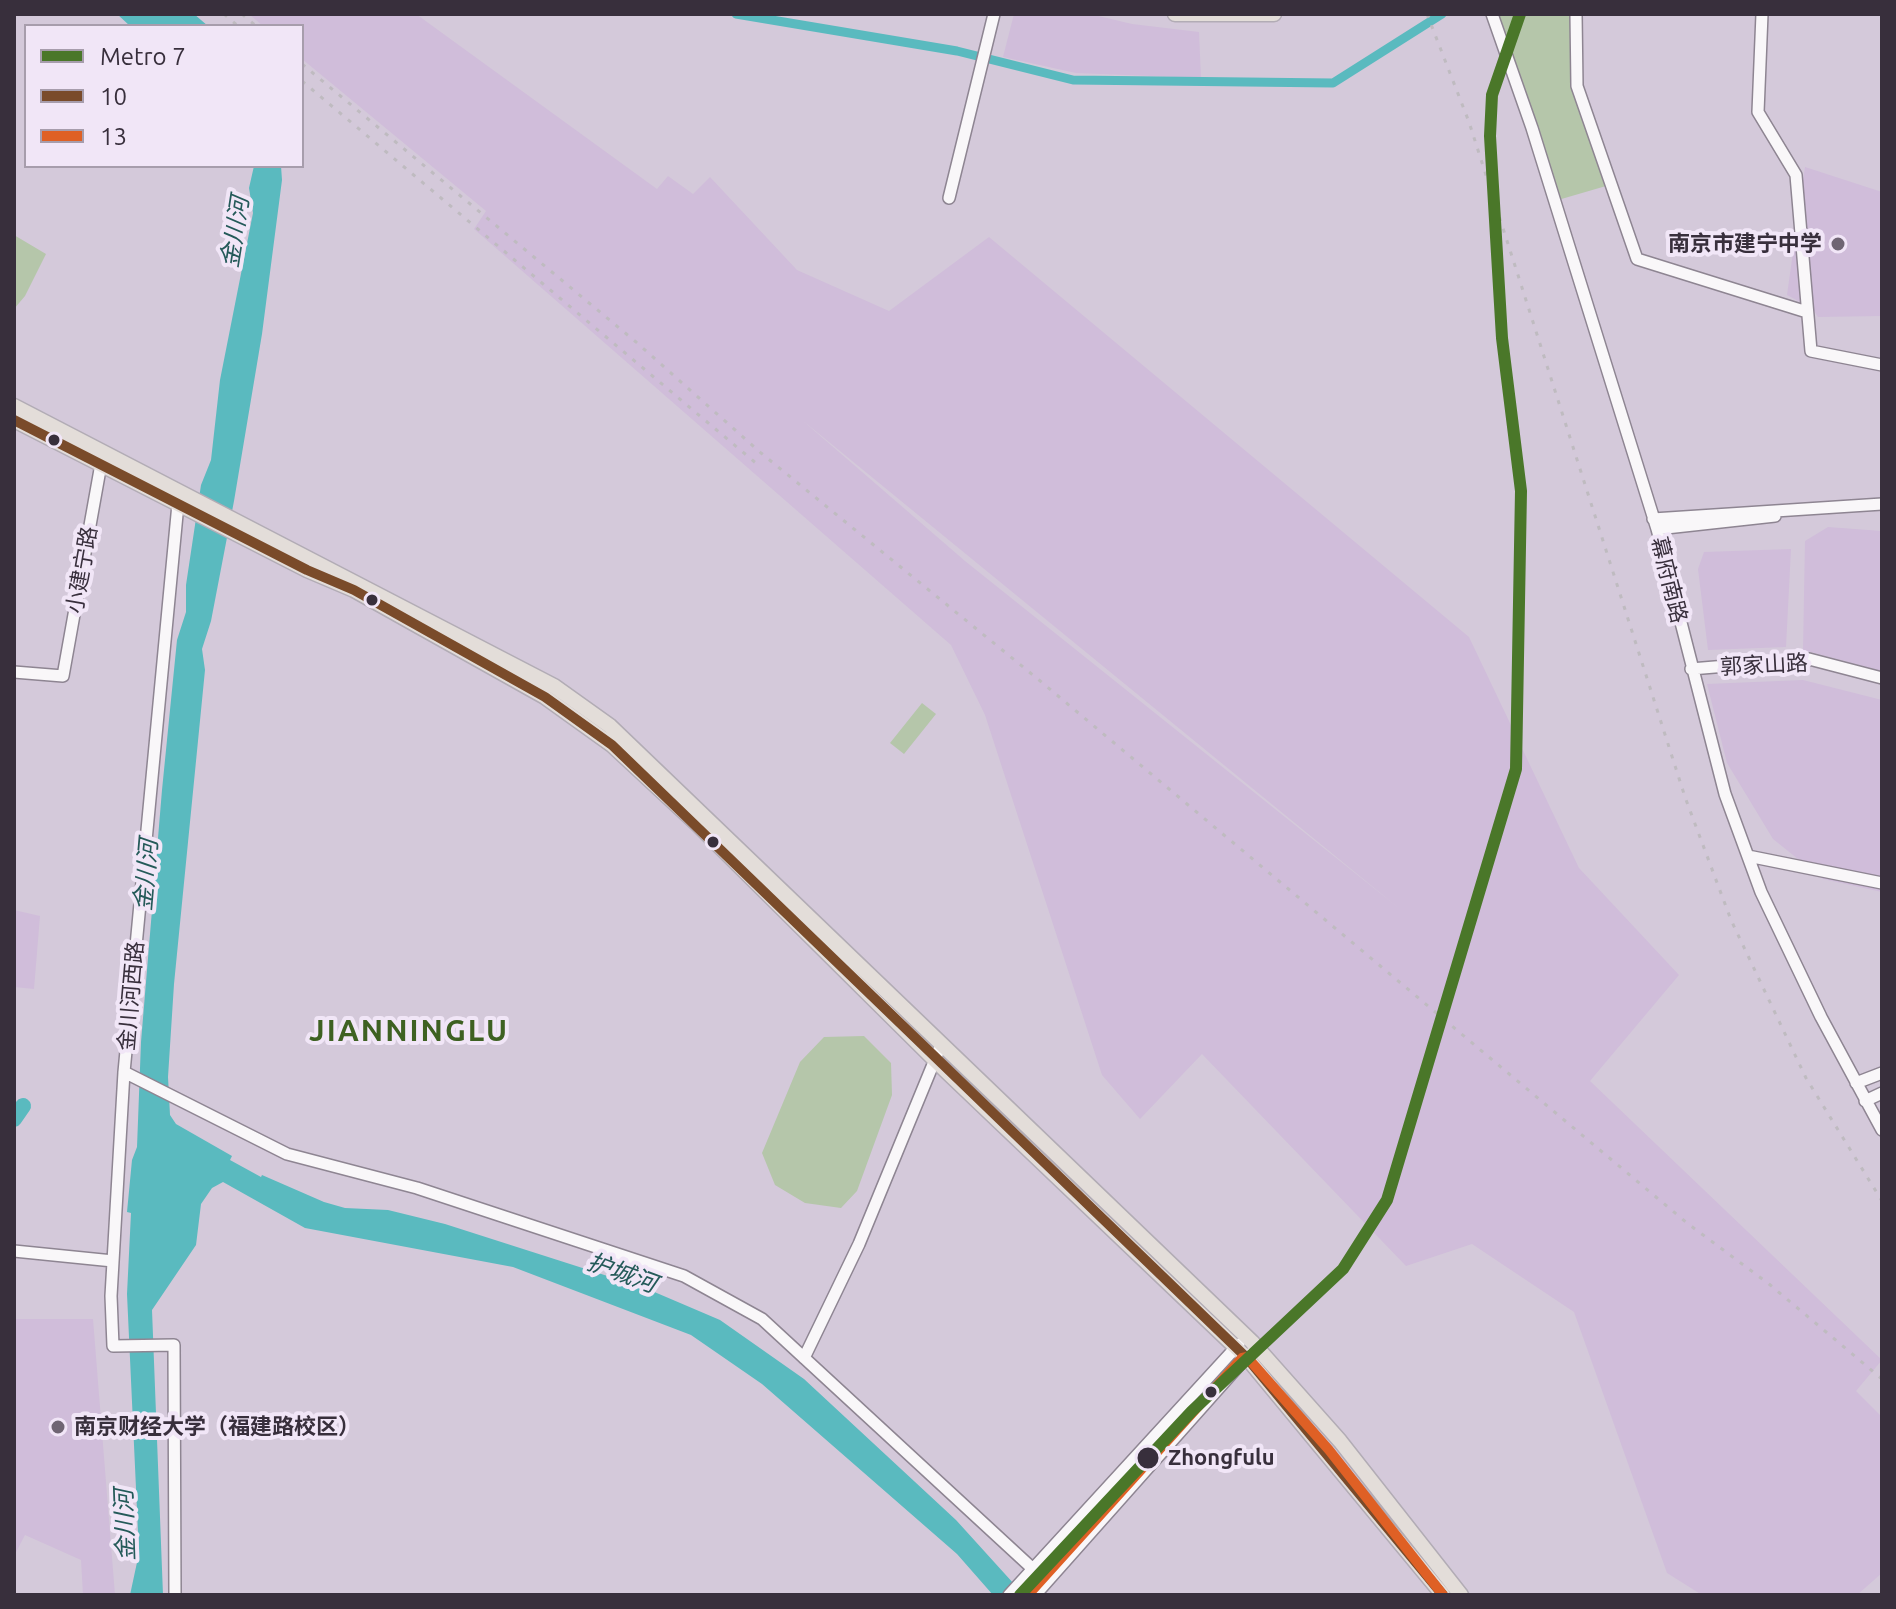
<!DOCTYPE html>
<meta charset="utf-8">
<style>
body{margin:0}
#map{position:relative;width:1896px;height:1609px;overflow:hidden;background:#d4c9da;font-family:Ubuntu,sans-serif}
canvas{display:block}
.frame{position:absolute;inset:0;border:16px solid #382f3c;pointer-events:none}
.legend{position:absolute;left:24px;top:24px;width:280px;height:144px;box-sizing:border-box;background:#f1e6f7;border:2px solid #a79dac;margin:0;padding:10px 14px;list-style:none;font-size:24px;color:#382f3c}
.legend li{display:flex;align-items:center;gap:16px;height:40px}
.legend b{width:40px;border:2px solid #a79dac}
</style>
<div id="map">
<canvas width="1896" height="1609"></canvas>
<div class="frame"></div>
<ul class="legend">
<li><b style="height:10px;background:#4a7729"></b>Metro 7</li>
<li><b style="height:10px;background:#7a4b2a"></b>10</li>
<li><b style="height:10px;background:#df6025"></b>13</li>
</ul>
</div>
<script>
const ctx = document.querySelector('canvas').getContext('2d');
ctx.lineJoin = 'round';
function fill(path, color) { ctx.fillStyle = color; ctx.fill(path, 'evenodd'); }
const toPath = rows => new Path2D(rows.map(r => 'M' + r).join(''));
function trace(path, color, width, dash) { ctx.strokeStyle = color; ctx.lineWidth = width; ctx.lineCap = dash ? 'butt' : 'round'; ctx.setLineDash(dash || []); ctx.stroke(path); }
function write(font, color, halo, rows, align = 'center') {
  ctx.font = font + ' Ubuntu,"Noto Sans SC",sans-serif'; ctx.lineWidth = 8; ctx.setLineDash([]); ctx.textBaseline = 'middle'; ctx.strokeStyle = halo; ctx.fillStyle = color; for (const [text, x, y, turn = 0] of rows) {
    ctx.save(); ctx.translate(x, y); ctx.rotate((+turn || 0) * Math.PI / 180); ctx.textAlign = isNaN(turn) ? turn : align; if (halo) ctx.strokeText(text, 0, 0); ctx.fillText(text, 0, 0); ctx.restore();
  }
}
const built = toPath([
 [249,14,416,14,657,189,668,176,693,194,710,177,797,270,889,311,989,237,1469,637,1579,868,1679,975,1590,1081,1882,1360,1856,1391,1882,1417,1882,1573,1857,1595,1702,1595,1667,1573,1574,1312,1472,1244,1406,1266,1202,1054,1140,1119,1102,1075,985,715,951,645,474,229,486,211,302,59,302,26,263,26],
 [802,420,1400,909,965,561],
 [1014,14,1090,14,1132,24,1199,32,1201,78,1076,73,1003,57],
 [1805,167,1882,192,1882,316,1818,317,1813,309,1787,295],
 [1828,527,1882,531,1882,671,1803,650,1805,541],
 [1791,549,1786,647,1708,650,1698,569,1704,552],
 [1803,680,1882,700,1882,892,1823,879,1773,839,1727,763,1707,684],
 [14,910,40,916,34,989,14,987],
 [14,1319,93,1319,115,1595,83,1595,81,1560,25,1535,14,1556]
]);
const green = toPath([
 [1496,14,1571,14,1575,93,1606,186,1558,200],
 [14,235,46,254,25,296,14,309],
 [922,703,936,714,904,754,890,743],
 [864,1036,891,1063,892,1095,857,1191,841,1208,805,1203,775,1185,762,1153,800,1062,824,1037]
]);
const water = toPath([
 [117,14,194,14,208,26,130,26],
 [254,166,281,166,282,180,262,334,234,501,211,621,202,649,205,670,174,984,168,1077,170,1115,176,1124,232,1156,230,1160,261,1177,262,1175,324,1202,345,1208,388,1210,445,1224,645,1288,720,1320,804,1379,956,1520,1024,1595,993,1595,957,1554,762,1384,691,1335,513,1267,305,1228,223,1182,212,1188,201,1204,196,1245,152,1310,163,1595,130,1595,139,1553,127,1294,131,1213,127,1212,132,1160,137,1147,141,1042,162,790,177,640,186,612,186,585,201,485,211,460,220,380,253,213,249,188]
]);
const canal = toPath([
 [736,14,957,51,1073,80,1333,83,1442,14]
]);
const river = toPath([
 [14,1119,23,1106]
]);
const minor = toPath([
 [1492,14,1532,128,1657,529,1725,794,1761,892,1821,1017,1882,1130],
 [1576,14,1577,86,1637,259,1807,312],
 [1762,14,1758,112,1796,175,1811,351,1882,365],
 [949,198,994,14],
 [1653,519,1882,504],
 [1657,529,1775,516],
 [1691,669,1809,659,1882,678],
 [14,672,63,676,101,464],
 [1748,856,1882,883],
 [124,1072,287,1154,417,1188,684,1276,762,1319,1033,1569,1049,1579],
 [1856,1083,1882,1073],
 [1865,1101,1882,1093],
 [14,1251,113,1261],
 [804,1358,859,1244,941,1045],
 [175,1595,174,1345,113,1346,111,1296,124,1072,178,504],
 [1009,1595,1239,1344],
 [1035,1595,1249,1354]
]);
const major = toPath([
 [1175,14,1274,14],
 [14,406,554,686,610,726,1252,1342,1340,1441,1461,1595],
 [14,420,307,570,354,590,545,697,612,745,696,823,946,1071,1248,1359,1443,1595]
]);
const rail = toPath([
 [224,14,238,26],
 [242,14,256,26],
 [1427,14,1469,122,1685,797,1731,920,1806,1078,1882,1201],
 [302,64,636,342,761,453,1039,680,1687,1223,1769,1284,1882,1379],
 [302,81,757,464]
]);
const bus1 = toPath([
 [14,420,307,570,354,590,545,697,612,745,1248,1359,1443,1595]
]);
const bus2 = toPath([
 [1028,1595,1242,1358,1247,1357,1329,1450,1443,1595]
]);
const metro1 = toPath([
 [1020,1595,1192,1411,1343,1269,1387,1200,1516,769,1521,491,1502,338,1490,136,1492,95,1520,14]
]);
const markers = [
 [1838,244,8,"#6f6573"],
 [54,440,7,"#382f3c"],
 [372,600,7,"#382f3c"],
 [713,842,7,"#382f3c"],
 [1211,1392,7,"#382f3c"],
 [58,1427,8,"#6f6573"],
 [1148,1458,12,"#382f3c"]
];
const poiNames = [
 ["南京市建宁中学",1822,244],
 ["南京财经大学（福建路校区）",74,1427,"left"]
];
const streetNames = [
 ["小建宁路",82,570,-80],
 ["幕府南路",1669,580,76],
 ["郭家山路",1764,665,-3],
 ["金川河西路",131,996,-85]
];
const stopNames = [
 ["Zhongfulu",1168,1458]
];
const waterNames = [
 ["金川河",235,232,-81],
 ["金川河",146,875,-85],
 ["护城河",622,1273,20],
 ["金川河",125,1525,-92]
];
const districtNames = [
 ["JIANNINGLU",409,1031]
];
fill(built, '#d0bdda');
fill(green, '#b5c6aa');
fill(water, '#5ababf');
trace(canal, '#5ababf', 9);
trace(river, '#5ababf', 16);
trace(minor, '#8e8592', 14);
trace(major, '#b2acb5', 17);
trace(minor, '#f9f7f9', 11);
trace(major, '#e3ddd9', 14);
trace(rail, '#bfbbc0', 3, [4, 8]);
trace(bus1, '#7a4b2a', 10);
trace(bus2, '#df6025', 10);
trace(metro1, '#4a7729', 12);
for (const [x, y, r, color] of markers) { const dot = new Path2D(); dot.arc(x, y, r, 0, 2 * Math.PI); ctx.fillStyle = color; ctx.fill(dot); trace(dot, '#f1e6f7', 3); }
write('bold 22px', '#382f3c', '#f1e6f7', poiNames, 'right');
write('22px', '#382f3c', '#f1e6f7', streetNames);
write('bold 22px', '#382f3c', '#f1e6f7', stopNames, 'left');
write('italic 24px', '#245a59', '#f1e6f7', waterNames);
ctx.letterSpacing = '2px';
write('bold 30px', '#3e6122', '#f1e6f7', districtNames);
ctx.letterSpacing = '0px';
</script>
